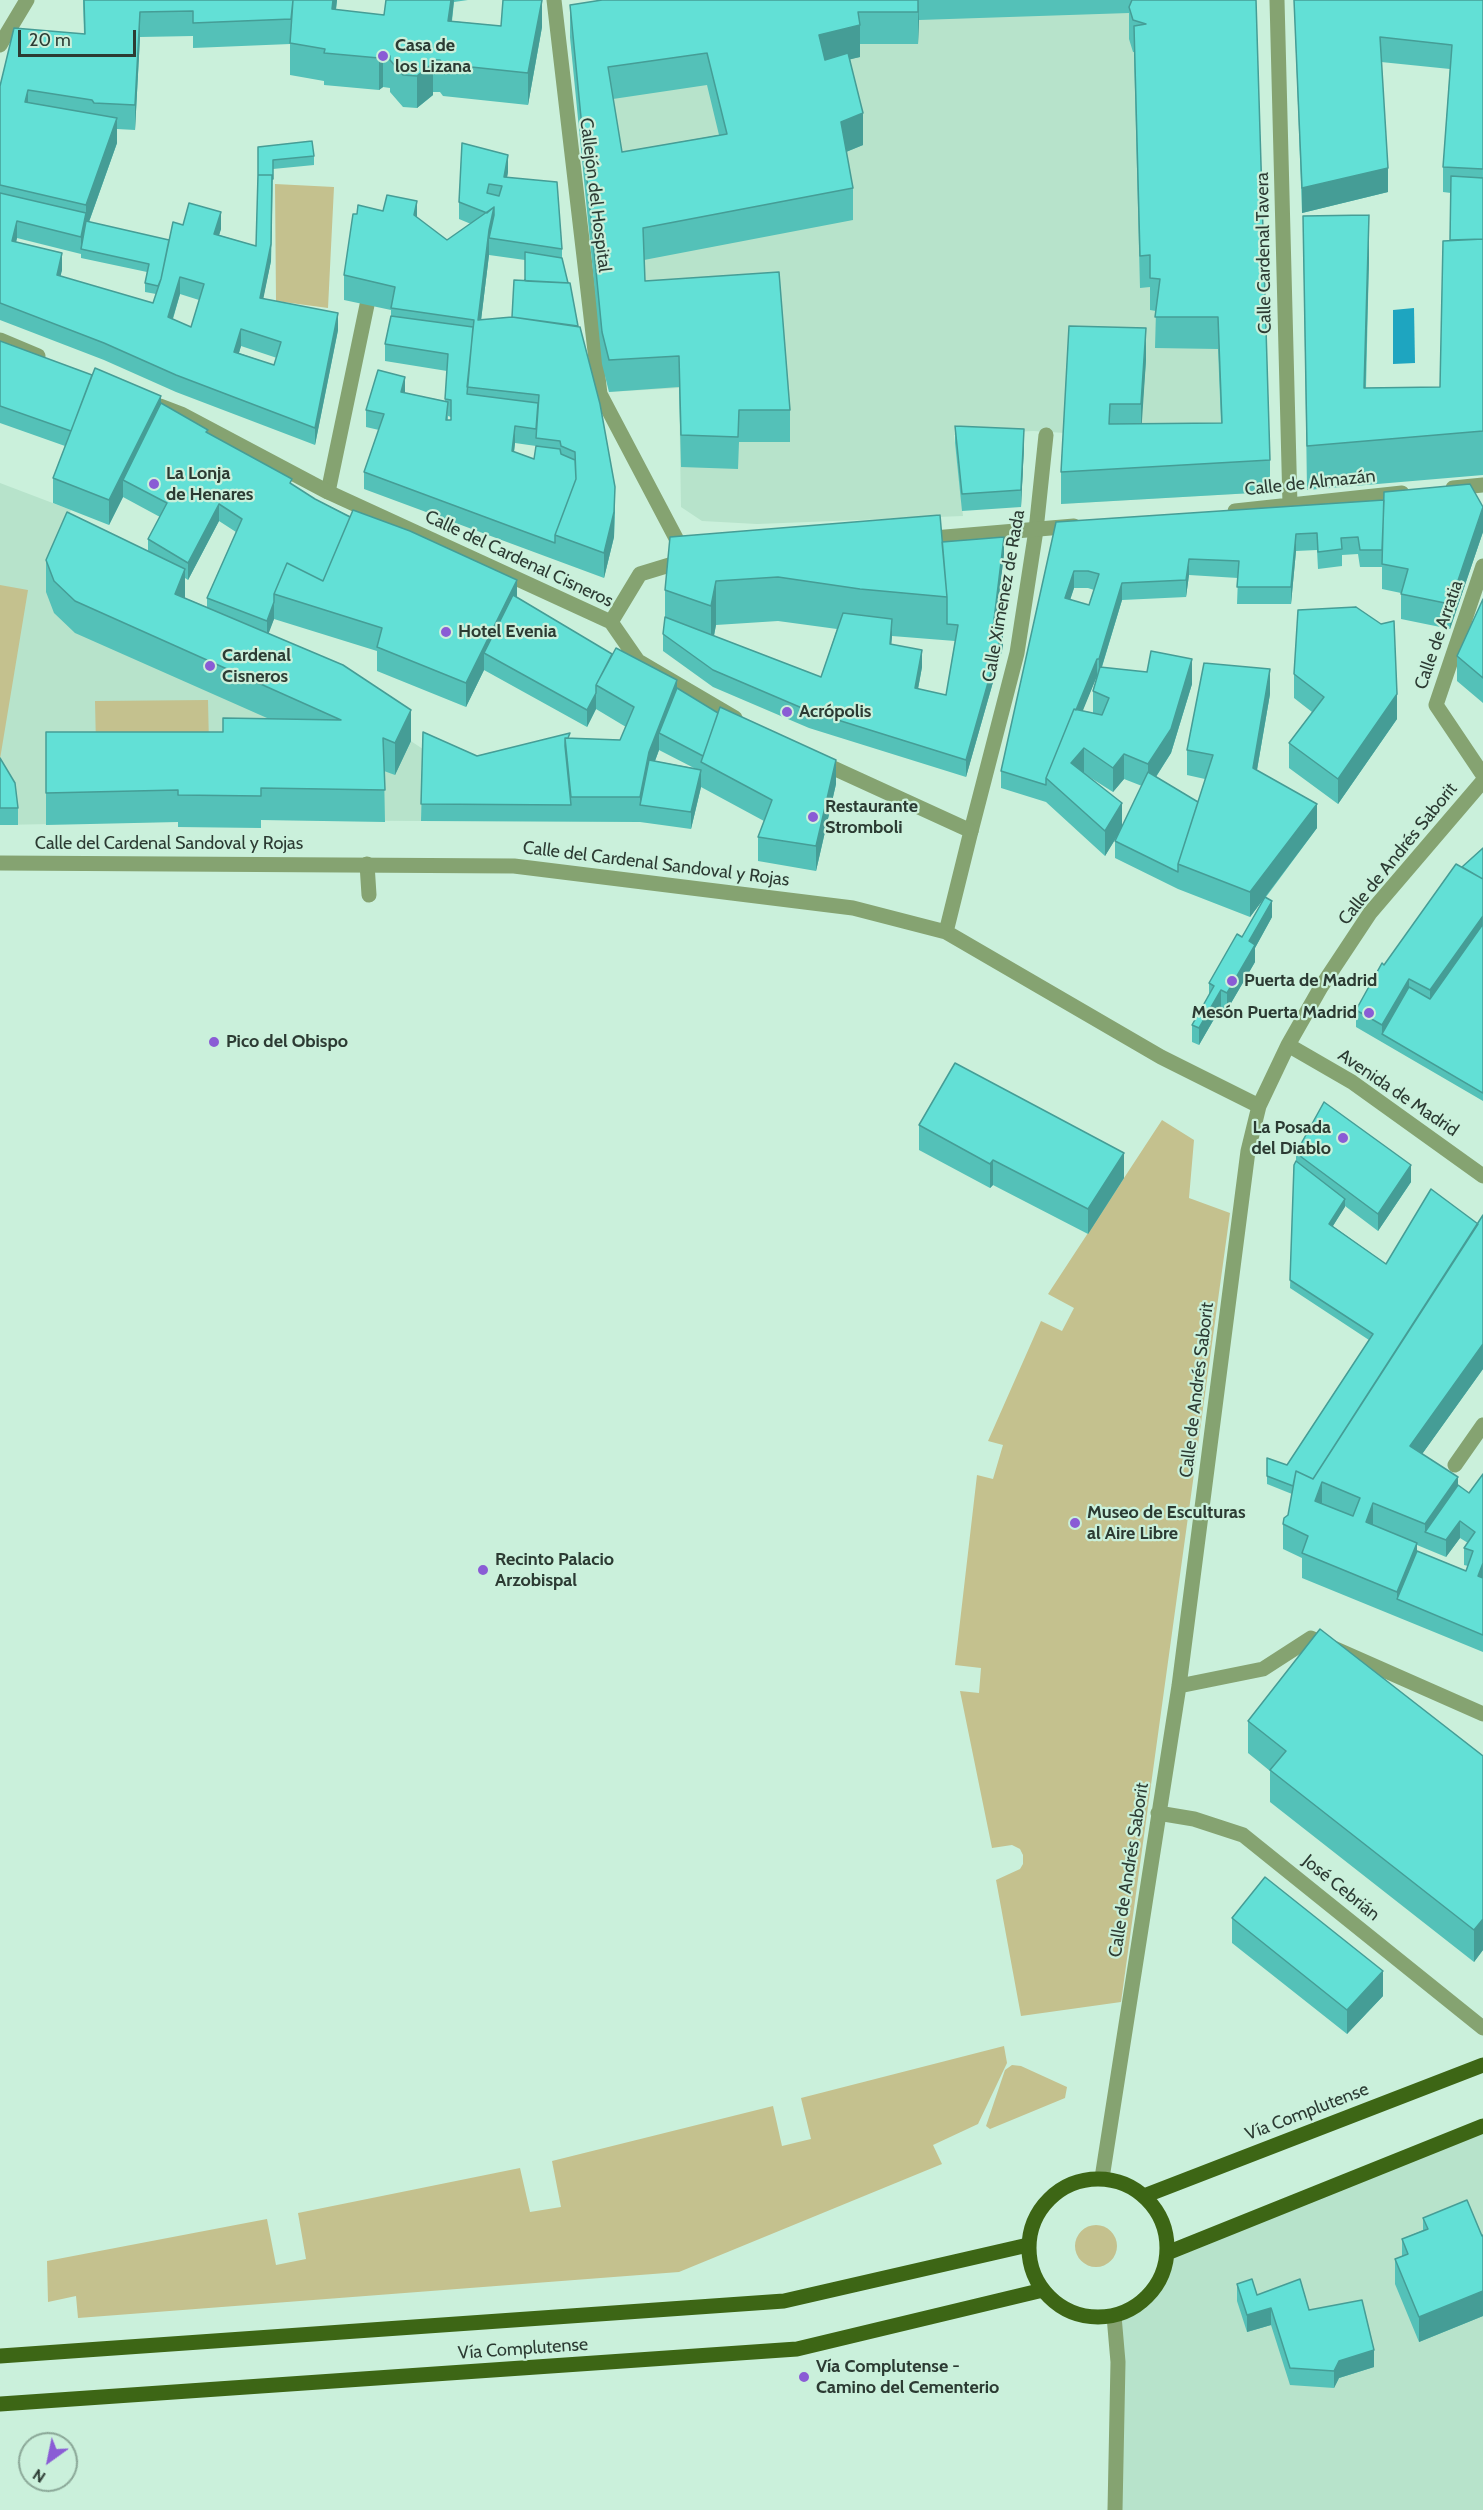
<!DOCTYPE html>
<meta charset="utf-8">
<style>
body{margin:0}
#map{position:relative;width:1483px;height:2510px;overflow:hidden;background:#caf0db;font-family:Cabin,sans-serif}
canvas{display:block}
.north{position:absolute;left:18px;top:2432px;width:60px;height:60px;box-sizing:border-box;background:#caf0db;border:2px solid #8ba898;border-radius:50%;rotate:213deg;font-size:16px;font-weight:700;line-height:24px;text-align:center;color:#2c3b33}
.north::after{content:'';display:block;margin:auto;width:21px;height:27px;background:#8a5cd5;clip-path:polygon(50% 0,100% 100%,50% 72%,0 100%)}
.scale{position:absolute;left:18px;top:30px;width:118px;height:27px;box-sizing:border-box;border:3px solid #2c3b33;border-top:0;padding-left:8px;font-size:18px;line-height:21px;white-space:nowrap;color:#2c3b33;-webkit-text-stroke:4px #caf0db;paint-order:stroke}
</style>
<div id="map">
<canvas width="1483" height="2510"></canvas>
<div class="north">N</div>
<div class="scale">20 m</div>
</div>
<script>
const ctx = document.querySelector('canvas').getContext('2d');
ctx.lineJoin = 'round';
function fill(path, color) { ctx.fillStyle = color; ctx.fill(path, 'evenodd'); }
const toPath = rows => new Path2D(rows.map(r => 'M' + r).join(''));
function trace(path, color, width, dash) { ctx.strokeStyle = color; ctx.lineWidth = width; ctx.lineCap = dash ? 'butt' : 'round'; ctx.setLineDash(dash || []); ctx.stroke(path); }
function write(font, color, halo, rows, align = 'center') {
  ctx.font = font + ' Cabin,sans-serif'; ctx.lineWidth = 4.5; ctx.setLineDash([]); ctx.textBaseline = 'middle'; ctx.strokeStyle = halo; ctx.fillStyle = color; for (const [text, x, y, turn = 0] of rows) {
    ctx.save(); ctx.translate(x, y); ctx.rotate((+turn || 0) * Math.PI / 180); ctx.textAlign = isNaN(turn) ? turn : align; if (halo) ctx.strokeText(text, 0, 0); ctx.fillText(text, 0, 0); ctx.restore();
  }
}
const built = toPath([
 [1255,0,1270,492,1061,504,1065,433,1033,431,954,435,963,516,757,524,702,521,681,507,679,388,609,392,570,37],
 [0,483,71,510,57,539,343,697,423,749,421,821,262,820,0,825],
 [1483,2126,1483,2510,1115,2510,1114,2316,1127,2311,1149,2295,1164,2269,1167,2253]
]);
const green = toPath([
 [275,184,334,187,328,308,276,301],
 [0,585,28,590,0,759],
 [208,700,209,745,96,746,95,701],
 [1162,1120,1194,1140,1189,1198,1230,1213,1121,2002,1021,2016,996,1880,1020,1869,1023,1864,1023,1855,1020,1849,1012,1845,992,1848,960,1691,979,1693,981,1668,955,1665,977,1475,993,1479,1003,1445,988,1441,1041,1321,1062,1331,1074,1308,1048,1294],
 [1004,2046,1007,2063,978,2124,933,2145,942,2164,679,2272,78,2318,76,2296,48,2302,47,2261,267,2219,276,2265,306,2259,298,2213,520,2168,530,2212,561,2207,552,2161,773,2106,782,2146,811,2139,801,2098],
 [1012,2065,1021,2066,1067,2087,1065,2098,990,2129,986,2126,1005,2070],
 '1075 2246a21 21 0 1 1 42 0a21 21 0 1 1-42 0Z'
]);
const water = toPath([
 [1414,308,1415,363,1393,364,1393,310]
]);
const service = toPath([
 [1036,530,1046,435],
 [367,864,369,895],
 [1455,1465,1483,1425]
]);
const pedestrian = toPath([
 [554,0,600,394,678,542,682,554],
 [0,45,27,0],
 [328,492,367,305],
 [971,831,1017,653,1036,530]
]);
const minor = toPath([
 [1277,0,1290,505],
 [0,340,38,356],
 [160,406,181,414,328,492,611,622,638,661,735,718],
 [1453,488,1483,485],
 [1235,511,1402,493],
 [922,539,1074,526],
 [1483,566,1436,705,1483,775],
 [611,622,640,574,686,560],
 [818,761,971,831,946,932],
 [0,863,514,866,853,908,946,932,1161,1057,1259,1106],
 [1288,1045,1352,1082,1483,1176],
 [1179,1686,1263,1669,1311,1638,1483,1714],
 [1158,1813,1194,1819,1243,1835,1483,2028],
 [1102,2178,1179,1686,1248,1151,1259,1106,1288,1045,1321,987,1370,913,1483,781]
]);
const tertiary = toPath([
 [1114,2316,1118,2362,1115,2510]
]);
const primary = toPath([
 '1029 2248a69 69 0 1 1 138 0a69 69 0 1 1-138 0Z',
 [1144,2196,1483,2065],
 [1167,2253,1483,2126],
 [0,2356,784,2301,1028,2245],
 [0,2404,797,2349,1043,2290]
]);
const wall = toPath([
 [83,0,337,0,336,10,384,15,386,0,468,0,454,2,452,21,501,26,542,0,542,27,528,105,443,96,440,92,433,92,433,95,417,108,403,107,390,92,390,88,383,87,379,90,324,85,324,81,290,75,290,44,193,48,193,36,140,37,135,130,117,129,117,143,89,222,169,240,183,225,221,229,219,235,256,246,258,175,258,147,314,156,314,165,273,169,271,261,263,298,338,330,315,445,176,392,104,360,0,320,0,86,84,34],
 [17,238,81,254,81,258,147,272,145,283,145,292,156,294,153,303,60,276,62,270,16,242],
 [180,294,199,300,191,327,173,319],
 [241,346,277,358,274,365,239,353],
 [602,0,1256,0,1270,460,1270,492,1061,504,1061,472,1069,326,1146,360,1141,423,1221,423,1218,349,1155,348,1156,311,1150,310,1150,287,1140,288,1134,52,1133,52,1129,39,1129,13,919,20,918,44,860,44,860,57,850,59,863,145,846,152,853,188,853,220,644,260,645,281,790,410,790,442,739,442,738,469,681,467,679,387,609,392,602,364,570,37,570,5],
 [707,85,719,135,622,152,613,99],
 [1294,0,1483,0,1483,475,1307,490,1303,216,1369,259,1366,388,1440,387,1450,240,1451,193,1443,192,1443,167,1450,69,1381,62,1388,192,1302,213],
 [508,172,507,177,562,249,562,258,578,326,615,512,614,537,604,578,364,489,364,472,379,430,366,427,366,410,405,393,445,401,447,371,385,361,385,344,391,316,391,310,344,300,344,275,447,240,471,224,459,219,459,202],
 [489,255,525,260,525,281,512,317,481,320],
 [448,416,451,417,451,420,448,420],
 [515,443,536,446,534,459,514,452],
 [0,341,161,403,315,499,517,597,612,654,677,688,836,784,816,871,758,861,758,837,764,821,701,787,691,829,640,822,421,821,423,732,477,756,570,738,620,740,626,727,596,709,587,727,484,670,466,707,377,671,377,651,274,619,268,633,411,741,395,775,384,771,385,822,261,820,261,828,178,827,178,822,46,825,46,732,223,732,267,718,75,633,54,613,46,592,46,560,148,551,148,539,160,517,123,497,109,525,53,503,53,478,65,446,0,423],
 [219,521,236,532,207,598,207,607,185,598,185,578,188,580],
 [659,750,694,768,655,761],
 [955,426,1024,446,1021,507,962,511,955,443],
 [1056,522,1483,532,1450,629,1401,619,1401,593,1382,589,1382,567,1360,567,1358,554,1342,555,1342,566,1318,569,1317,550,1296,551,1291,604,1237,604,1238,578,1189,575,1186,597,1122,600,1102,667,1192,684,1171,753,1156,777,1198,802,1205,779,1187,775,1187,750,1270,694,1257,770,1317,828,1266,897,1272,917,1255,948,1255,962,1227,1010,1221,1007,1199,1045,1192,1042,1192,1025,1209,995,1209,983,1242,937,1263,900,1250,917,1178,889,1115,858,1115,841,1121,830,1105,856,1046,802,1001,788,1001,771],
 [1074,588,1088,588,1094,590,1089,605,1070,600],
 [1097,676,1093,691,1093,713,1082,711],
 [1083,773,1113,792,1124,779,1142,786,1122,827],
 [942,542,1004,554,995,629,1003,647,966,777,809,728,713,687,663,651,663,634,665,617,665,590],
 [778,621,837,629,821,677,714,636,716,625],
 [892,636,955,641,946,695,918,689,922,667,891,645],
 [1483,599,1483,703,1457,681,1457,656],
 [1294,674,1397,719,1338,804,1289,768,1289,743,1312,712,1294,698],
 [0,758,18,808,18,825,0,825],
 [1483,848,1483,1101,1356,1027,1356,1010,1462,867],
 [919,1125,1124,1178,1088,1234,993,1185,990,1188,919,1150],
 [1296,1153,1411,1182,1378,1231,1345,1206,1333,1226,1386,1264,1478,1224,1483,1215,1483,1369,1422,1454,1458,1485,1469,1493,1483,1474,1483,1652,1302,1578,1302,1558,1283,1549,1283,1524,1288,1515,1292,1494,1267,1484,1267,1458,1287,1465,1369,1340,1290,1288,1294,1165,1296,1161],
 [1460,1538,1468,1543,1464,1548,1464,1565,1468,1566,1466,1571,1417,1551,1417,1545,1446,1557],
 [1248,1721,1483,1756,1483,1950,1474,1962,1270,1802,1270,1771,1248,1753],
 [1232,1918,1383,1996,1347,2034,1232,1943],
 [1423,2218,1483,2235,1483,2316,1419,2342,1395,2284,1395,2259,1402,2256,1402,2239,1423,2230],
 [1237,2284,1257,2295,1374,2367,1339,2378,1334,2388,1290,2385,1271,2325,1247,2332,1237,2301]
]);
const shadedWall = toPath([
 [333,0,337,0,332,41,332,9],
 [451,0,454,0,448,53,448,21],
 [542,0,542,27,528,105,528,73],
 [918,0,919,20,918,44],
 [140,12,140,37,135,130,135,105],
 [860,25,860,57,819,67,819,35],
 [383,55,383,87,379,90,379,58],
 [433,60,433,95,417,108,417,76],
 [28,90,28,115,25,102],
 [863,113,863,145,841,154,841,122],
 [117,118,117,143,86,230,81,249,81,237,86,213,86,205],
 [508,155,508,172,504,194,504,177],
 [1388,168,1388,192,1302,213,1302,188],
 [272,175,271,261,260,315,260,298],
 [417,201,417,225,414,215],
 [494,207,494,232,489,238,489,255,478,345,478,320,489,230],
 [221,212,221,229,214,251,214,234],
 [1369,215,1369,259,1364,432,1364,388],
 [17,221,17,238,12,258,12,241],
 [62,253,62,270,57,292,57,275],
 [180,277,180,294,168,334,168,317],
 [338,313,338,330,315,445,315,428],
 [1146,328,1146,360,1141,436,1141,404],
 [241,329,241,346,234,369,234,352],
 [405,377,405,394,401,392],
 [161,396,161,420,123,480,123,497,109,525,109,500],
 [515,426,515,443,512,468,512,451],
 [1024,429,1024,446,1021,507,1021,490],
 [615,487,614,537,604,578,604,553],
 [219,504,219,521,188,580,188,563],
 [1483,507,1483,532,1450,629,1450,604],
 [1296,534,1296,551,1291,604,1291,587],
 [1004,537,1004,554,993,645,993,628],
 [1189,559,1189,575,1186,597,1186,580],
 [185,569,185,601,175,594],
 [1074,571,1074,588,1065,615,1065,598],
 [517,580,517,605,484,653,484,670,466,707,466,683],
 [716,581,716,625,711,650,711,606],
 [1122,583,1122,600,1099,676,1099,659],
 [274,602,274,619,267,638,267,621],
 [892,619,892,636,890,661,890,644],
 [1003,630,1003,647,966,777,966,760],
 [922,650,922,667,915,705,915,688],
 [1097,659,1097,676,1053,784,1048,780],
 [1192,659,1192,684,1171,753,1148,789,1148,764],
 [1270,669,1270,694,1253,793,1253,768],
 [677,680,677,705,659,733,659,750,649,777,640,805,640,797,649,752],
 [596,693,596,709,587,727,587,710],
 [1397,694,1397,719,1338,804,1338,779],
 [411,710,411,741,395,775,395,743],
 [1084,748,1084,773,1071,763],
 [1124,754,1124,779,1113,792,1113,768],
 [836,760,836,784,816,871,816,846],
 [701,770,701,787,691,829,691,812],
 [1122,803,1122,828,1105,856,1105,831],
 [1317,804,1317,828,1250,917,1250,892],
 [1272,901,1272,917,1255,948,1255,962,1227,1010,1227,993,1249,941],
 [1483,916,1483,933,1430,1007,1430,990],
 [1409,979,1409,996,1382,1034,1382,1042,1382,1025],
 [1221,990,1221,1007,1199,1045,1199,1028],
 [1124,1153,1124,1178,1088,1234,1088,1209],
 [993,1160,993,1185,990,1188,990,1164],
 [1411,1165,1411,1182,1378,1231,1378,1214],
 [1345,1199,1345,1207,1329,1232,1329,1224],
 [1483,1344,1483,1369,1410,1471,1410,1446],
 [1458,1477,1458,1502,1425,1532,1425,1549,1425,1524],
 [1322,1482,1322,1507,1315,1501],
 [1373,1503,1373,1528,1366,1522],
 [1460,1521,1460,1538,1446,1557,1446,1540],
 [1417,1543,1417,1568,1397,1599,1397,1592],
 [1483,1563,1483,1580,1478,1576],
 [1483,1919,1483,1950,1474,1962,1474,1930],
 [1383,1971,1383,1996,1347,2034,1347,2010],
 [1483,2291,1483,2316,1419,2342,1419,2317],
 [1271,2308,1271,2325,1247,2332,1247,2315],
 [1374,2350,1374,2367,1339,2378,1334,2388,1334,2371,1339,2361]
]);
const building = toPath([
 [84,0,293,0,291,19,193,23,193,11,140,12,135,105,94,103,92,100,28,90,25,102,117,118,86,205,0,185,0,86,14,28,85,34,84,0],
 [293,0,333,0,332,9,384,15,386,0,451,0,448,21,501,26,503,0,542,0,528,73,443,64,440,60,433,60,433,63,417,76,403,75,390,60,390,56,383,55,379,58,324,53,325,49,290,43,293,0],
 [602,0,918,0,918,12,858,12,860,25,819,35,825,60,848,53,863,113,841,122,853,188,643,228,645,281,779,272,790,410,739,410,738,437,681,435,679,356,609,360,602,332,570,5,602,0],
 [707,53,727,134,622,152,608,67,707,53],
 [1132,0,1256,0,1270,460,1061,472,1069,326,1146,328,1141,404,1110,404,1109,424,1222,423,1218,317,1155,317,1160,279,1150,278,1150,255,1140,256,1134,26,1146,24,1133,20,1129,7,1132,0],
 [1294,0,1483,0,1483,169,1443,167,1452,45,1380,37,1388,168,1302,188,1294,0],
 [312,141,314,156,273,160,273,179,272,175,258,175,258,147,312,141],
 [462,143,508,155,504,177,557,182,562,249,489,238,494,215,494,207,487,213,459,202,462,143],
 [489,184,502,186,499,196,487,193,489,184],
 [258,175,272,175,271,244,260,298,338,313,315,428,176,375,104,343,0,303,0,193,86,213,81,237,17,221,12,241,62,253,57,275,153,303,161,279,173,222,183,225,189,203,221,212,214,234,256,246,258,175],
 [180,277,204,284,191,327,168,317,180,277],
 [241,329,281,342,274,365,234,352,241,329],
 [1451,176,1483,178,1483,239,1450,240,1451,176],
 [387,195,417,201,414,215,447,240,494,207,489,230,478,320,512,317,580,327,600,404,615,487,614,512,604,553,555,535,576,479,575,452,561,446,560,441,536,438,539,395,467,387,474,320,391,308,395,287,344,275,353,214,357,214,358,205,383,211,387,195],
 [1369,215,1364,388,1440,387,1443,241,1483,239,1483,431,1307,446,1303,216,1369,215],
 [86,221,169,240,161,279,158,286,145,283,149,264,81,249,86,221],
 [525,252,562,258,568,283,525,281,525,252],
 [514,280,570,283,578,326,512,317,514,280],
 [391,316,473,327,467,394,538,403,536,429,515,426,512,451,534,459,536,446,560,449,561,454,575,460,576,479,555,535,555,543,364,472,384,414,366,410,378,370,405,377,401,392,448,402,446,420,451,420,451,400,445,399,448,354,385,344,391,316],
 [0,341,92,375,71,431,0,406,0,341],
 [95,368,161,396,109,500,53,478,95,368],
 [161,403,208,430,206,432,292,479,290,483,315,499,350,517,323,581,287,563,274,594,274,602,267,621,207,598,242,519,219,504,188,563,148,539,167,503,123,480,161,403],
 [955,426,1024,429,1021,490,962,494,955,426],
 [1470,484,1483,507,1450,604,1401,594,1408,569,1382,564,1384,492,1470,484],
 [1384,500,1382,550,1360,550,1358,537,1341,538,1342,549,1318,552,1317,533,1296,534,1291,587,1237,587,1239,561,1189,559,1186,580,1122,583,1099,659,1097,659,1076,710,1074,709,1046,778,1046,785,1001,771,1056,522,1384,500],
 [1074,571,1088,571,1099,574,1089,605,1065,598,1074,571],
 [353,510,410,531,517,580,466,683,377,647,382,628,274,594,287,563,323,581,353,510],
 [67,512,185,569,175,594,343,665,411,710,395,743,383,738,385,790,261,788,261,796,178,795,178,790,46,793,46,732,223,732,223,718,341,720,75,601,54,581,46,560,67,512],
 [940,515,947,597,860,589,778,577,716,581,711,606,665,590,670,537,940,515],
 [1004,537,993,628,1003,630,966,760,809,711,713,670,663,634,665,617,821,677,843,613,892,619,890,644,922,650,915,688,946,695,958,625,947,624,947,597,942,542,1004,537],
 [513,595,612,654,596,685,596,693,587,710,484,653,513,595],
 [1483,599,1483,678,1457,656,1483,599],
 [1356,607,1381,624,1394,621,1397,694,1338,779,1289,743,1324,697,1294,674,1298,610,1356,607],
 [616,648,677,680,649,752,640,797,571,797,565,738,620,740,634,707,596,685,616,648],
 [1151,651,1192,659,1171,729,1148,764,1124,754,1113,768,1084,748,1071,763,1122,803,1105,831,1046,778,1074,709,1102,715,1109,698,1093,691,1100,667,1147,672,1151,651],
 [1204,663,1270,669,1253,768,1317,804,1250,892,1178,864,1213,755,1187,750,1204,663],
 [677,688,718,713,703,756,659,733,677,688],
 [720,707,836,760,816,846,758,837,772,800,701,762,720,707],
 [423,732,477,756,570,733,568,738,565,738,565,746,571,805,421,804,423,732],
 [0,758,15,783,18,808,0,808,0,758],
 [649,760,701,770,691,812,640,805,649,760],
 [1148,772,1198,802,1178,864,1178,872,1115,841,1148,772],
 [1483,848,1483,879,1462,867,1483,848],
 [1456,864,1483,879,1483,916,1430,990,1409,979,1382,1025,1356,1010,1382,963,1384,965,1456,864],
 [1265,897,1272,901,1249,941,1255,945,1227,993,1221,990,1199,1028,1192,1025,1214,986,1209,983,1237,934,1242,937,1265,897],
 [1483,924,1483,1093,1382,1034,1409,987,1430,999,1483,924],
 [955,1063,1124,1153,1088,1209,993,1160,990,1164,919,1125,955,1063],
 [1324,1102,1411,1165,1378,1214,1296,1153,1324,1102],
 [1296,1161,1345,1199,1329,1224,1386,1264,1431,1189,1478,1224,1313,1479,1296,1471,1293,1486,1267,1476,1267,1458,1287,1465,1373,1334,1290,1280,1294,1165,1296,1161],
 [1483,1215,1483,1344,1410,1446,1458,1477,1425,1524,1373,1503,1366,1522,1417,1543,1397,1592,1302,1553,1308,1536,1283,1524,1284,1518,1288,1515,1296,1471,1313,1479,1483,1215],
 [1322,1482,1360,1498,1353,1516,1315,1501,1322,1482],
 [1483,1474,1483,1563,1478,1576,1483,1578,1483,1635,1397,1599,1417,1551,1466,1571,1473,1551,1464,1548,1475,1532,1460,1521,1446,1540,1425,1532,1458,1485,1469,1493,1483,1474],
 [1320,1629,1483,1756,1483,1919,1474,1930,1270,1770,1286,1751,1248,1721,1320,1629],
 [1265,1877,1383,1971,1347,2010,1232,1918,1265,1877],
 [1467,2200,1482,2236,1483,2235,1483,2291,1419,2317,1395,2259,1408,2254,1402,2239,1428,2229,1423,2218,1467,2200],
 [1252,2279,1257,2295,1300,2279,1309,2310,1362,2300,1374,2350,1339,2361,1334,2371,1290,2368,1271,2308,1247,2315,1237,2284,1252,2279]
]);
const markers = [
 [383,56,6,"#8a5cd5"],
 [154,484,6,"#8a5cd5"],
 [446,632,6,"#8a5cd5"],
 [210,666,6,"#8a5cd5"],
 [787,712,6,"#8a5cd5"],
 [813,817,6,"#8a5cd5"],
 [1232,981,6,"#8a5cd5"],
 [1369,1013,6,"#8a5cd5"],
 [214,1042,6,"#8a5cd5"],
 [1343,1138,6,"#8a5cd5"],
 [1075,1523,6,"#8a5cd5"],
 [483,1570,6,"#8a5cd5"],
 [804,2377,6,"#8a5cd5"]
];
const poiNames = [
 ["Casa de",395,46],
 ["los Lizana",395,67],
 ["La Lonja",166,474],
 ["de Henares",166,495],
 ["Hotel Evenia",458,632],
 ["Cardenal",222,656],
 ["Cisneros",222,677],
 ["Acrópolis",799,712],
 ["Restaurante",825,807],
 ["Stromboli",825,828],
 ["Puerta de Madrid",1244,981],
 ["Mesón Puerta Madrid",1357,1013,"right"],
 ["Pico del Obispo",226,1042],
 ["La Posada",1331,1128,"right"],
 ["del Diablo",1331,1149,"right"],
 ["Museo de Esculturas",1087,1513],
 ["al Aire Libre",1087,1534],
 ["Recinto Palacio",495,1560],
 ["Arzobispal",495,1581],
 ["Vía Complutense -",816,2367],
 ["Camino del Cementerio",816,2388]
];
const streetNames = [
 ["Callejón del Hospital",595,195,83],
 ["Calle Cardenal Tavera",1264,253,-91],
 ["Calle de Almazán",1310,483,-6],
 ["Calle del Cardenal Cisneros",519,559,25],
 ["Calle Ximenez de Rada",1004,596,-80],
 ["Calle de Arratia",1439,635,-71],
 ["Calle del Cardenal Sandoval y Rojas",169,844],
 ["Calle de Andrés Saborit",1398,854,-51],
 ["Calle del Cardenal Sandoval y Rojas",656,864,7],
 ["Avenida de Madrid",1398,1093,34],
 ["Calle de Andrés Saborit",1197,1390,-83],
 ["Calle de Andrés Saborit",1129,1870,-81],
 ["José Cebrián",1341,1888,39],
 ["Vía Complutense",1307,2112,-21],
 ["Vía Complutense",523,2349,-4]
];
fill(built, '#b7e3cb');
fill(green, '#c4c18e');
fill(water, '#1ea5c0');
trace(service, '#85a371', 15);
trace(pedestrian, '#85a371', 15);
trace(minor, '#85a371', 15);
trace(tertiary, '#85a371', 15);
trace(primary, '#3d6615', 15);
fill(wall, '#54c1b8');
fill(shadedWall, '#459d96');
fill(building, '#62e0d6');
trace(building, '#459d96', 1.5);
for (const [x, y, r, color] of markers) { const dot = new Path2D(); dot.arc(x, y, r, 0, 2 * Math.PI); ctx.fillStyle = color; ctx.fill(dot); trace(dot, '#caf0db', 2); }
write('bold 18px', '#2c3b33', '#caf0db', poiNames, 'left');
write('18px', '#2c3b33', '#caf0db', streetNames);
</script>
